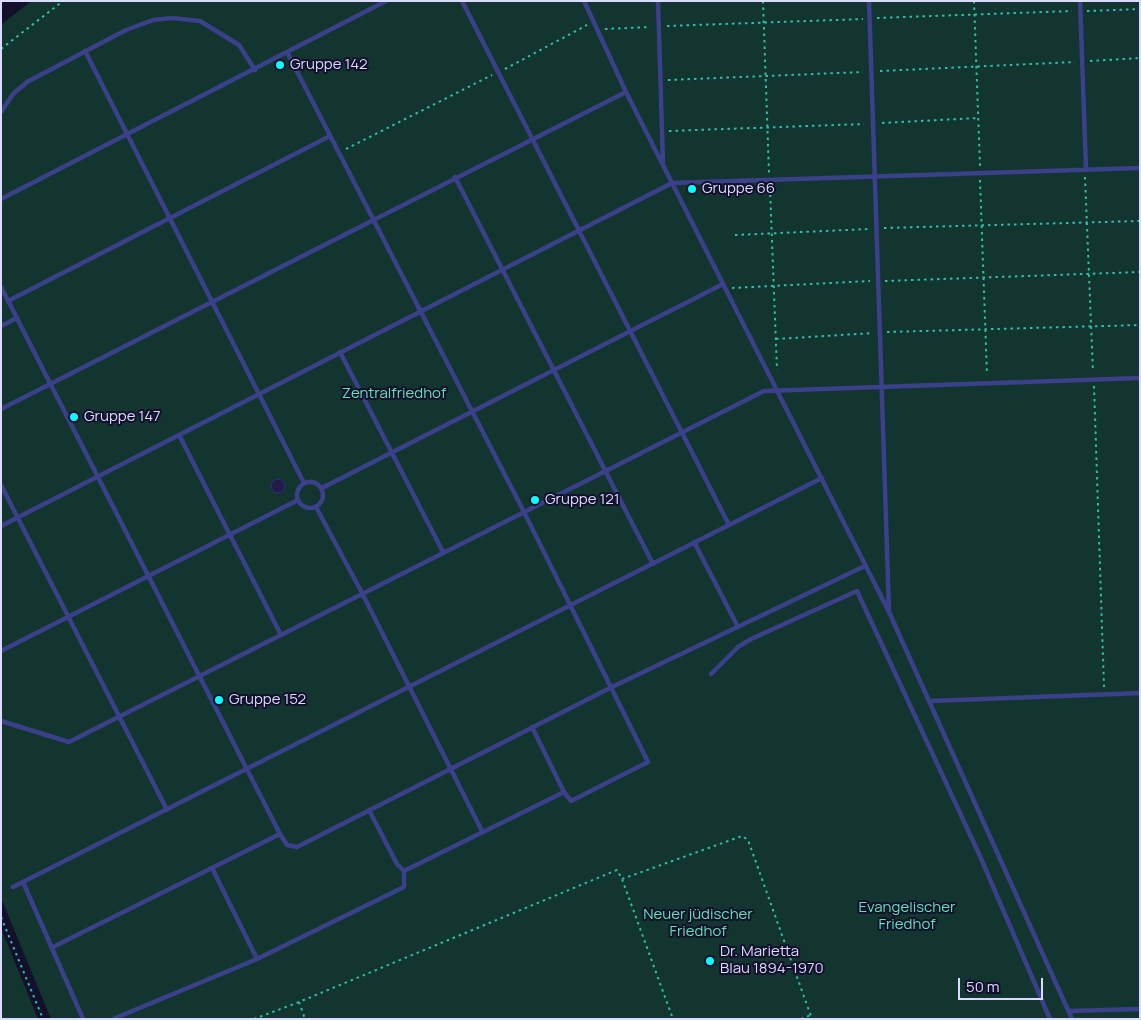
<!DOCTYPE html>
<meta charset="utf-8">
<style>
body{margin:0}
#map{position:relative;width:1141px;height:1020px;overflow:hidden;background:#12102b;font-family:Manrope,sans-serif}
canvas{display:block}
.frame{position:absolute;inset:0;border:2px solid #dbdaff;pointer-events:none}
.scale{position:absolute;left:958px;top:978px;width:85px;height:22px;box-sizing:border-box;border:2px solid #dbdaff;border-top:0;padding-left:6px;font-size:15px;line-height:18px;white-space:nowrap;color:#dbdaff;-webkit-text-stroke:4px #12102b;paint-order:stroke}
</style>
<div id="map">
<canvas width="1141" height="1020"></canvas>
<div class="frame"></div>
<div class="scale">50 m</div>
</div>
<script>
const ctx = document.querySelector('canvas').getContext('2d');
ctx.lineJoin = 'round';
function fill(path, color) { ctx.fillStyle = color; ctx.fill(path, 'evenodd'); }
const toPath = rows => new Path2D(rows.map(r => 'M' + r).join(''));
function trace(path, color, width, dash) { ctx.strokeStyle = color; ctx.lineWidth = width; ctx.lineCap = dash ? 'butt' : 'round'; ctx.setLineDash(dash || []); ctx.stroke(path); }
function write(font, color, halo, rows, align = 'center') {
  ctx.font = font + ' Manrope,sans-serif'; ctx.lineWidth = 4; ctx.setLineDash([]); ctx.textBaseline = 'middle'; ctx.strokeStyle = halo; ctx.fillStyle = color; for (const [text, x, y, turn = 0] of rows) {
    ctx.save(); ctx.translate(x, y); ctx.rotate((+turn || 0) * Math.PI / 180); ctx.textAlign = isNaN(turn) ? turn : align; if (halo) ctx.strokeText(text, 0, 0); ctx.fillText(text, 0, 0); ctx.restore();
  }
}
const green = toPath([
 [31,1,1140,1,1140,1019,51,1019,1,898,1,25],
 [1,928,38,1019,1,1019]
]);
const building = toPath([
 '271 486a7 7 0 1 1 14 0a7 7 0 1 1-14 0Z'
]);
const path = toPath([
 [763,1,769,173],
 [974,1,980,166],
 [1087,11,1140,9],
 [877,18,1072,11],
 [667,26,863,19],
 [605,29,650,27],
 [1,49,63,1],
 [1090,61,1140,58],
 [505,69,587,25],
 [880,71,1075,62],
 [668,80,863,72],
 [882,123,978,118],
 [669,131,864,124],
 [346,149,492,75],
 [1085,177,1093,372],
 [980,180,987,375],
 [770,188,777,370],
 [884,228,1140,221],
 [735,235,869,229],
 [885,281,1140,272],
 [732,288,870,281],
 [887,332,1140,325],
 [776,339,873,333],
 [1094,386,1104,687],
 [622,879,742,836,748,840,812,1019],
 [1,917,43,1019],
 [299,1002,305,1019],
 [254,1019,299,1002,617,870,622,879,673,1019],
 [801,1019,811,1015]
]);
const lane = toPath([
 [462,1,729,525],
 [584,1,626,92,889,612,1072,1019],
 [658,1,663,163],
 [869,1,889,611],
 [1080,1,1086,169],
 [85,51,304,483],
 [287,52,524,512,648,762,571,801,564,792],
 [1,112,13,94,27,82,126,30,153,20,172,18,200,21,239,45,255,70],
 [455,177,653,564],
 [1,199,386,1],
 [1,287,280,834,287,845,297,847,612,687,865,566],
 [8,301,330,136],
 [1,326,17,318],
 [340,352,443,552],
 [1,409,626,92],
 [179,435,281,635],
 '297 495a13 13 0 1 1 26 0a13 13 0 1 1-26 0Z',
 [1,485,167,810],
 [322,488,723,284],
 [316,507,362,593,482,831],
 [1,526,672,183,1140,168],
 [694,542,738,627],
 [1,651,298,500],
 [711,674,738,647,751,639,857,591,979,854,1050,1019],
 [931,701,1140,693],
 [1,721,69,742,764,391,1140,378],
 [369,810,397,864,404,871],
 [212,868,257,959],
 [23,882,83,1019],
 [13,887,822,478],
 [53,947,280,834],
 [1069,1011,1140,1009],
 [113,1019,257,959,404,887,404,871,564,792,532,727]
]);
const markers = [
 [280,65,5,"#06ffff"],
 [692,189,5,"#06ffff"],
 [74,417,5,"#06ffff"],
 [535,500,5,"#06ffff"],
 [219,700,5,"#06ffff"],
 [710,961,5,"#06ffff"]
];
const poiNames = [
 ["Gruppe 142",290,65],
 ["Gruppe 66",702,189],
 ["Gruppe 147",84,417],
 ["Gruppe 121",545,500],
 ["Gruppe 152",229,700],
 ["Dr. Marietta",720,952],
 ["Blau 1894-1970",720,969]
];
const parkNames = [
 ["Zentralfriedhof",394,394],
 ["Evangelischer",907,908],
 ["Friedhof",907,925],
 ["Neuer jüdischer",698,915],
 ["Friedhof",698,932]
];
fill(green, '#133530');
fill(building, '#211c4c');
trace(building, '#352e79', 1);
trace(path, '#2ebfa8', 2, [2.5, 4]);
trace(lane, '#3b408a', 4.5);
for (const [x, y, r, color] of markers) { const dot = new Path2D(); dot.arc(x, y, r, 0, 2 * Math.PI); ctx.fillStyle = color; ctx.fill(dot); trace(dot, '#12102b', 2); }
write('15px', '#dbdaff', '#12102b', poiNames, 'left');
write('15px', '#62e3b6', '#12102b', parkNames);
</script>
